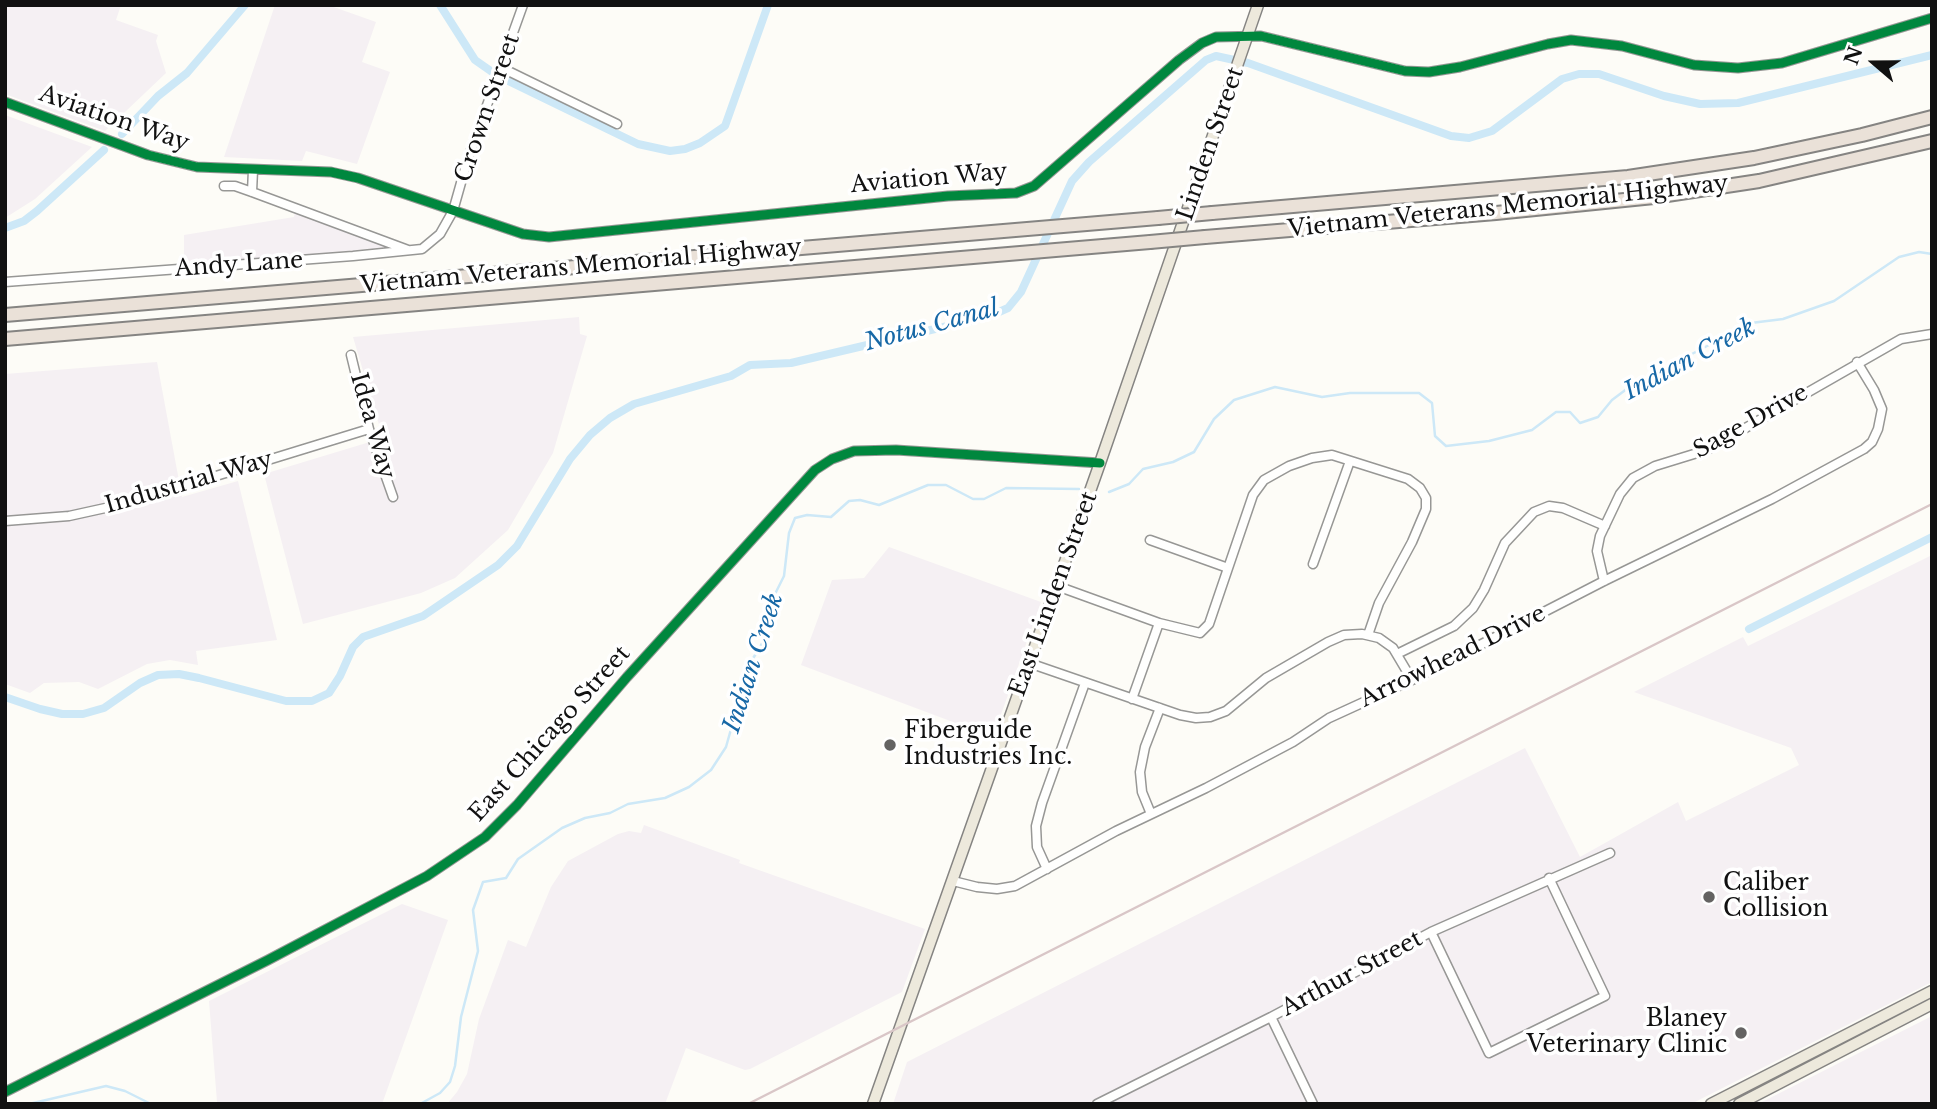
<!DOCTYPE html>
<style>
body{margin:0}
#map{position:relative;width:1937px;height:1109px;overflow:hidden;background:#fdfcf7;font-family:"Libre Baskerville",serif}
canvas{display:block}
.frame{position:absolute;inset:0;border:7px solid #111;pointer-events:none}
.north{position:absolute;left:1839px;top:28px;width:70px;height:70px;-webkit-text-stroke:5px #fff;paint-order:stroke;rotate:290deg;font-size:19px;font-weight:700;line-height:28px;text-align:center;color:#111}
.north::after{content:'';display:block;margin:auto;width:24px;height:32px;background:#111;clip-path:polygon(50% 0,100% 100%,50% 72%,0 100%)}
</style>
<div id="map">
<canvas width="1937" height="1109"></canvas>
<div class="frame"></div>
<div class="north">N</div>
</div>
<script>
const ctx = document.querySelector('canvas').getContext('2d');
ctx.lineJoin = 'round';
function fill(path, color) { ctx.fillStyle = color; ctx.fill(path, 'evenodd'); }
const toPath = rows => new Path2D(rows.map(r => 'M' + r).join(''));
function trace(path, color, width, dash) { ctx.strokeStyle = color; ctx.lineWidth = width; ctx.lineCap = dash ? 'butt' : 'round'; ctx.setLineDash(dash || []); ctx.stroke(path); }
function write(font, color, halo, rows, align = 'center') {
  ctx.font = font + ' "Libre Baskerville",serif'; ctx.lineWidth = 7; ctx.setLineDash([]); ctx.textBaseline = 'middle'; ctx.strokeStyle = halo; ctx.fillStyle = color; for (const [text, x, y, turn = 0] of rows) {
    ctx.save(); ctx.translate(x, y); ctx.rotate((+turn || 0) * Math.PI / 180); ctx.textAlign = isNaN(turn) ? turn : align; if (halo) ctx.strokeText(text, 0, 0); ctx.fillText(text, 0, 0); ctx.restore();
  }
}
const industrial = toPath([
 [5,5,121,5,116,20,158,35,156,41,166,73,105,131,5,94],
 [275,5,328,5,376,22,362,62,390,72,357,164,306,151,302,161,224,157],
 [5,115,92,147,35,199,5,218],
 [295,212,386,245,385,248,184,266,184,235,294,217],
 [579,317,580,334,587,336,553,453,508,530,455,578,421,593,303,624,264,474,383,438,353,337],
 [157,362,182,497,238,481,277,640,196,651,198,665,170,660,147,664,98,689,79,682,44,683,30,693,5,684,5,374],
 [889,547,1041,602,993,737,801,665,832,580,864,578],
 [1932,555,1932,982,1691,1104,893,1104,907,1062,1525,748,1580,857,1678,802,1686,821,1799,765,1791,748,1634,692,1743,637,1748,646],
 [644,825,740,860,739,863,925,929,902,992,750,1069,745,1070,686,1048,665,1104,447,1104,457,1092,467,1074,479,1019,508,940,526,947,551,887,568,861,618,834,629,831,641,833],
 [402,904,448,920,382,1104,217,1102,209,1001],
 [1932,1016,1932,1104,1758,1104]
]);
const stream = toPath([
 [1109,492,1129,484,1143,469,1173,462,1194,452,1214,419,1234,400,1275,387,1322,397,1350,393,1419,393,1432,403,1435,436,1446,446,1489,441,1532,430,1556,412,1570,412,1580,423,1598,417,1612,400,1628,388,1645,382,1656,383,1688,356,1751,323,1783,319,1834,301,1899,257,1919,252,1932,254],
 [29,1104,106,1086,125,1091,151,1104],
 [420,1104,440,1093,450,1082,455,1066,461,1017,478,951,473,910,483,882,506,878,518,859,562,828,585,818,610,813,628,804,665,798,689,787,711,770,726,747,749,665,763,642,765,614,784,576,789,533,795,518,807,515,831,517,849,501,860,500,879,505,928,485,946,485,973,499,984,499,1006,488,1079,489]
]);
const canal = toPath([
 [440,5,475,60,495,74],
 [500,77,638,144,670,151,685,149,700,143,725,126,768,5],
 [122,134,158,96,187,73,245,5],
 [5,228,24,221,37,211,104,150],
 [1749,629,1932,537],
 [5,697,40,709,62,714,83,714,104,708,140,683,158,675,179,674,199,678,286,701,312,701,329,693,340,676,353,647,363,637,423,616,498,565,517,546,570,459,590,435,610,418,634,404,731,376,750,365,791,363,990,316,1008,308,1021,292,1072,181,1089,162,1206,60,1216,56,1248,63,1451,136,1469,138,1492,131,1562,79,1579,74,1599,74,1664,96,1700,104,1738,103,1932,55]
]);
const minor = toPath([
 [502,68,617,124],
 [5,102,148,155,197,167,331,172,358,178,523,234,549,237,948,196,1016,193,1034,186,1179,60,1202,43,1216,37,1261,36,1405,71,1429,72,1460,67,1548,44,1571,40,1622,46,1694,65,1738,68,1782,63,1932,18],
 [224,186,235,186,252,192,408,250],
 [252,192,253,170],
 [5,282,353,256,422,249,440,234,453,211,468,158,523,5],
 [351,355,369,429,393,497],
 [5,521,69,516,128,503,369,429],
 [1150,540,1228,568],
 [1313,564,1350,461],
 [1604,581,1597,551,1600,536,1620,494,1633,478,1655,466,1707,450,1901,339,1932,334],
 [1057,586,1159,623,1200,633,1209,624,1253,495,1264,480,1289,466,1312,458,1332,455,1408,479,1420,488,1426,498,1426,509,1412,542,1379,603,1368,635],
 [1397,654,1454,626,1473,608,1484,590,1505,543,1534,512,1549,506,1563,508,1605,526],
 [1029,663,1180,715,1196,718,1210,717,1226,711,1266,678,1328,642,1344,635,1362,634,1379,638,1393,648,1412,680],
 [1132,699,1159,623],
 [1151,814,1142,792,1140,772,1145,747,1160,708],
 [1047,869,1037,847,1036,826,1042,803,1085,683],
 [953,881,977,887,997,889,1015,886,1116,831,1206,788,1293,742,1329,718,1412,680,1604,581,1772,499,1864,449,1872,442,1878,429,1882,409,1874,390,1857,362],
 [1431,932,1489,1053,1605,996,1549,878],
 [1271,1017,1313,1104],
 [5,1092,268,960,427,876,485,837,517,805,627,677,815,470,832,459,854,451,896,450,1100,463],
 [1097,1104,1271,1017,1431,932,1610,853]
]);
const major = toPath([
 [873,1104,1100,463,1258,5],
 [1711,1104,1932,991],
 [1739,1104,1932,1004]
]);
const highway = toPath([
 [1212,213,1628,177,1754,158,1862,135,1932,117],
 [1205,237,1496,213,1654,197,1759,181,1932,141],
 [5,315,1158,218],
 [5,339,1150,242]
]);
const rail = toPath([
 [748,1104,1932,504]
]);
const highwayBridge = toPath([
 [1158,218,1212,213],
 [1150,242,1205,237]
]);
const cycleway = toPath([
 [5,102,148,155,197,167,331,172,358,178,523,234,549,237,948,196,1016,193,1034,186,1179,60,1202,43,1216,37,1261,36,1405,71,1429,72,1460,67,1548,44,1571,40,1622,46,1694,65,1738,68,1782,63,1932,18],
 [5,1092,268,960,427,876,485,837,517,805,627,677,815,470,832,459,854,451,896,450,1100,463]
]);
const markers = [
 [890,745,7,"#646362"],
 [1709,897,7,"#646362"],
 [1741,1033,7,"#646362"]
];
const streetNames = [
 ["Crown Street",488,108,-71],
 ["Aviation Way",114,119,19],
 ["Linden Street",1211,144,-71],
 ["Aviation Way",929,179,-5],
 ["Vietnam Veterans Memorial Highway",1508,207,-6],
 ["Andy Lane",239,265,-4],
 ["Vietnam Veterans Memorial Highway",581,267,-5],
 ["Sage Drive",1751,422,-29],
 ["Idea Way",372,426,74],
 ["Industrial Way",189,483,-16],
 ["East Linden Street",1054,594,-70],
 ["Arrowhead Drive",1453,657,-26],
 ["East Chicago Street",550,734,-48],
 ["Arthur Street",1352,974,-28]
];
const poiNames = [
 ["Fiberguide",904,732],
 ["Industries Inc.",904,758],
 ["Caliber",1723,884],
 ["Collision",1723,910],
 ["Blaney",1727,1020,"right"],
 ["Veterinary Clinic",1727,1046,"right"]
];
const waterNames = [
 ["Notus Canal",932,326,-15],
 ["Indian Creek",1690,360,-28],
 ["Indian Creek",754,663,-72]
];
fill(industrial, '#f5f0f3');
trace(stream, '#cde8f7', 2.5);
trace(canal, '#cde8f7', 8);
trace(minor, '#979795', 11);
trace(major, '#858482', 13);
trace(highway, '#858482', 16);
trace(minor, '#fffffe', 8);
trace(major, '#ede9dc', 10);
trace(highway, '#eae1d8', 12);
trace(rail, '#d9c6c7', 2.5);
trace(highwayBridge, '#858482', 16, []);
trace(highwayBridge, '#eae1d8', 12);
trace(cycleway, '#00873e', 9);
for (const [x, y, r, color] of markers) { const dot = new Path2D(); dot.arc(x, y, r, 0, 2 * Math.PI); ctx.fillStyle = color; ctx.fill(dot); trace(dot, '#fff', 2.5); }
write('23px', '#111', '#fff', streetNames);
write('23px', '#111', '#fff', poiNames, 'left');
write('italic 24px', '#1768a6', '#fff', waterNames);
</script>
